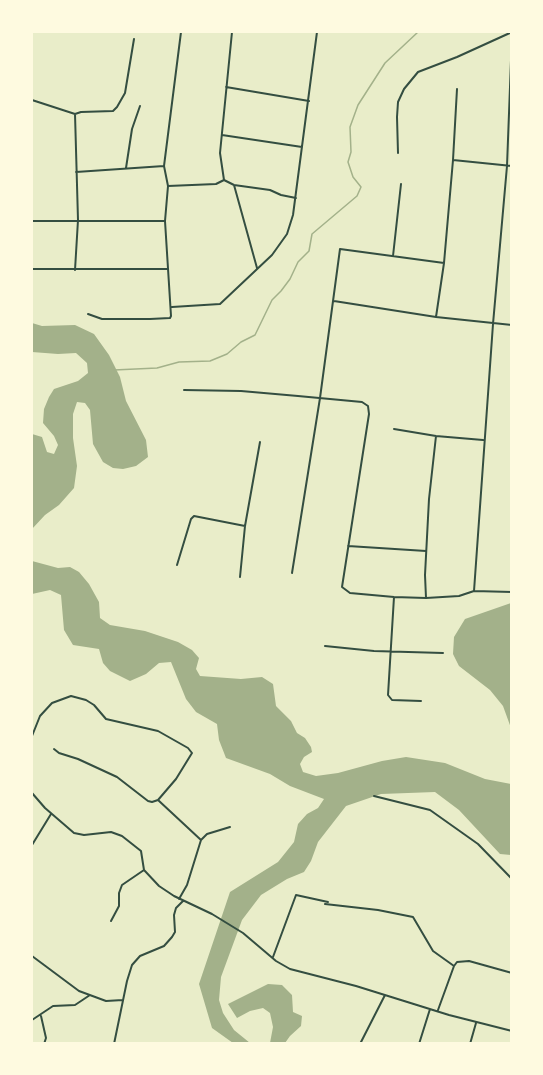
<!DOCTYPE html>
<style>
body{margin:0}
#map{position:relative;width:543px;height:1075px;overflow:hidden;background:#e9edc9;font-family:Roboto,sans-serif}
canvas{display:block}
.frame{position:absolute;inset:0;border:33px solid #fefae0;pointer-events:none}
</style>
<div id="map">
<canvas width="543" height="1075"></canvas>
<div class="frame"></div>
</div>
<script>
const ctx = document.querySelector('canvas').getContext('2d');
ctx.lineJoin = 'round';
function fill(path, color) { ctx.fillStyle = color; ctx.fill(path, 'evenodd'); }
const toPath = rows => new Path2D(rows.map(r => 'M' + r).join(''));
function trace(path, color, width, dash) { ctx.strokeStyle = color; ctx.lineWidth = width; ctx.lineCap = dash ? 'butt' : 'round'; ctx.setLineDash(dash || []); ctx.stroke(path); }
const water = toPath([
 [32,323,42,326,75,325,94,334,109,355,120,377,126,401,146,440,148,457,136,466,123,469,113,468,103,462,93,444,90,410,85,403,77,402,73,414,73,438,77,466,74,488,59,505,45,515,32,529,32,434,42,437,47,452,54,454,58,445,54,436,43,423,44,409,49,397,54,389,78,381,88,373,87,363,76,353,58,354,32,352],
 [32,561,58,568,70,567,79,572,89,584,99,602,100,618,110,625,145,631,178,642,192,650,199,658,196,669,200,676,241,679,262,677,273,684,276,706,291,721,297,733,305,738,311,747,312,752,304,757,300,764,303,772,316,776,338,773,382,761,406,757,445,763,485,779,511,784,511,855,500,854,459,810,435,792,381,794,346,806,318,842,311,861,304,872,287,879,261,895,242,920,221,977,219,1000,223,1013,234,1030,250,1043,233,1043,212,1028,199,984,230,892,278,862,294,842,298,824,307,814,318,808,324,799,290,786,270,774,226,758,219,740,217,724,196,712,186,699,171,662,159,663,146,674,130,681,110,671,103,663,99,649,73,645,64,630,61,595,50,590,32,594],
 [511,603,512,603,511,728,503,706,490,690,459,666,453,654,454,637,465,619],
 [268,984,282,985,292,995,293,1012,302,1016,301,1026,290,1036,285,1043,270,1043,273,1027,270,1013,263,1008,250,1011,237,1018,228,1004]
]);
const stream = toPath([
 [114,370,157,368,179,362,210,361,227,354,241,342,255,335,272,300,281,291,290,279,298,262,309,251,312,234,357,196,361,187,353,177,348,162,351,152,350,127,358,105,385,63,418,32]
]);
const minor = toPath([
 [232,32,220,153,224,180,234,185,270,190,281,195,296,198],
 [226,87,309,101],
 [32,100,75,114,81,112,113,111,117,107,125,93,134,39],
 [75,114,78,220,75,270],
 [222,135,302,147],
 [398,153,397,117,398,102,404,89,418,72,457,57,512,32],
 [453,160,512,166],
 [126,168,132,129,140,106],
 [76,172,164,166],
 [234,185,257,268],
 [168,186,216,184,224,180],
 [32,221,165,221],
 [393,256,401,184],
 [32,269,167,269],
 [334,301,436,317,512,325],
 [172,307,220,304,272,255,287,234,293,215,317,32],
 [88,314,102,319,150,319,170,318,171,316,165,221,168,186,164,166,181,32],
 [436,317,444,263,453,160,457,89],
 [184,390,241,391,298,396,362,402,368,406,369,414,342,587,350,593,394,597,426,598,459,596,474,591,512,592],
 [394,429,436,436,483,440],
 [348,546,426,551],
 [177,565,191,519,194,516,245,526],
 [292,573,320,398,340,249,444,263],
 [240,577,245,526,260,442],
 [474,591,493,324,507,166,512,34],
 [394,597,388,695,392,700,421,701],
 [426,598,425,575,429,499,436,436],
 [325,646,374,651,443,653],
 [32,736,40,716,52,703,71,696,86,700,94,705,106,719,158,731,188,748,192,753,176,779,158,800,152,802,148,801,117,777,78,759,59,753,54,749],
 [32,793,45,808,74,833,84,835,111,832,122,836,141,851,144,870,159,886,174,896,212,914,243,933,276,961,290,969,356,986,449,1015,512,1031],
 [374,796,430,810,478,844,512,879],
 [158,800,201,840],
 [32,845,51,814],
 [179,899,187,885,201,840,207,834,230,827],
 [325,904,378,910,413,917,433,951,454,966],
 [111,921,119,906,119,893,122,885,144,870],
 [32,956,79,991,106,1001,123,1000],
 [273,957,296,895,328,902],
 [438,1010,454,966,457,962,469,961,512,973],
 [41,1016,46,1038,44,1044],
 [32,1020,53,1006,75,1005,90,995],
 [114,1044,127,981,132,965,140,956,164,946,172,937,175,932,174,915,176,908,183,901],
 [360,1044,385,995],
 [419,1044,430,1009],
 [470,1044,476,1023]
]);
fill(water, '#a3b18a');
trace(stream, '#a3b18a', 1.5);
trace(minor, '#344e41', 2);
</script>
